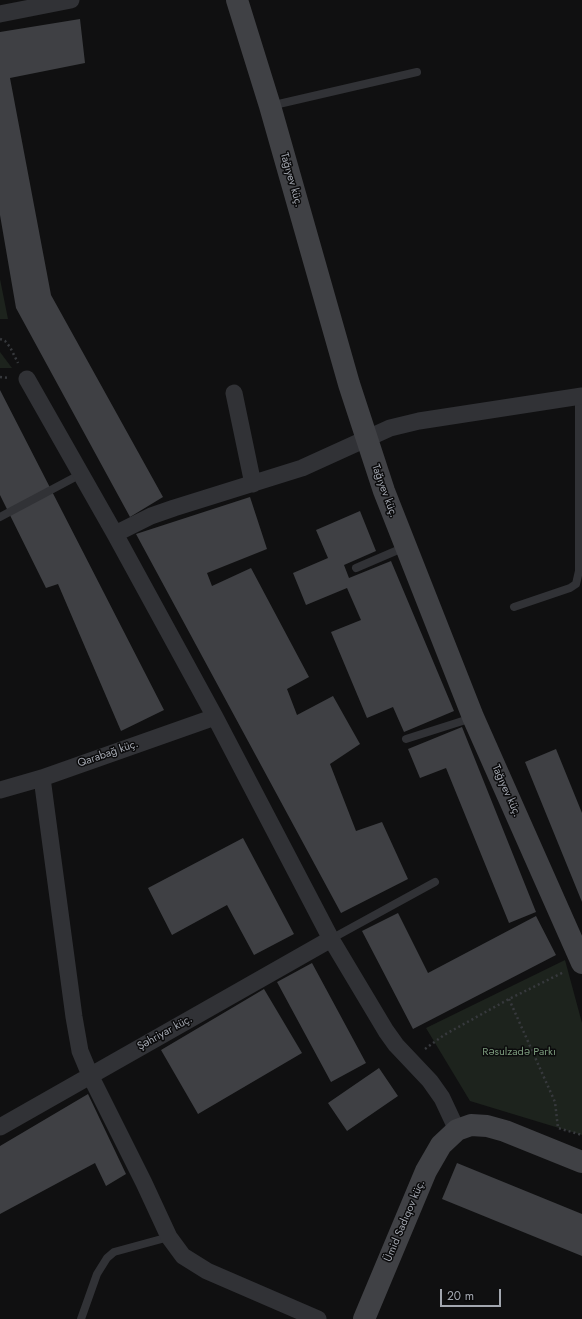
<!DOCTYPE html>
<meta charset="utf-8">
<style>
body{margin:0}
#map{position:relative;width:582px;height:1319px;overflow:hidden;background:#101011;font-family:Jost,sans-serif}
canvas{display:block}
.scale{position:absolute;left:440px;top:1289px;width:61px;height:18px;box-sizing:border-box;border:2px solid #a3a7b0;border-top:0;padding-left:5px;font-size:12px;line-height:14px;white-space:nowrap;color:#a3a7b0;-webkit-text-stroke:3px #0b0b0c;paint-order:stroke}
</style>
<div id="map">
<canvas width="582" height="1319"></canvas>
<div class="scale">20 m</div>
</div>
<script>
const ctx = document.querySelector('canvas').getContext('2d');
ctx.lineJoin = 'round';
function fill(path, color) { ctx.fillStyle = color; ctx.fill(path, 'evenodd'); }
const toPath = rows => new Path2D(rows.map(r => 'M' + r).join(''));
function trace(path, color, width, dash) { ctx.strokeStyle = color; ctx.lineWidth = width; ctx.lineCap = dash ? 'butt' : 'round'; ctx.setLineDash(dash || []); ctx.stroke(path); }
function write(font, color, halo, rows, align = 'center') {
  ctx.font = font + ' Jost,sans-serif'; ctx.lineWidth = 3; ctx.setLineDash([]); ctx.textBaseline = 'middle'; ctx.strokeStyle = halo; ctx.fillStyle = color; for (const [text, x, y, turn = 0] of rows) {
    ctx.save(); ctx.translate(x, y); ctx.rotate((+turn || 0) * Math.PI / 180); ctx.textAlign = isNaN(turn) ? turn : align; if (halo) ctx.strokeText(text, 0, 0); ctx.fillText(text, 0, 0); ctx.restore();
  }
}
const green = toPath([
 [0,279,8,319,0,319],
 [0,352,12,368,0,368],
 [565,960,582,1023,582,1135,470,1101,426,1028]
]);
const building = toPath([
 [80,19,85,63,10,78,51,295,163,497,130,517,16,308,0,215,0,32],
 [0,390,164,710,121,731,58,584,46,588,0,495],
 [250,497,267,549,207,573,212,586,251,568,309,677,287,689,297,715,333,696,360,744,330,764,356,831,382,822,408,879,341,913,136,534],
 [360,511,376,551,344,565,349,578,391,561,454,711,404,732,393,707,367,718,331,632,361,620,347,588,306,605,293,573,328,558,316,530],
 [462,727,536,912,509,923,446,768,420,778,408,749],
 [556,749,582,813,582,902,525,762],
 [243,838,294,934,254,955,227,905,172,935,148,888],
 [398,913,428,973,536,916,556,955,413,1029,362,931],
 [312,963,366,1063,331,1082,277,982],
 [264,989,302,1053,198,1114,161,1050],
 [379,1068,398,1096,347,1131,328,1103],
 [88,1094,126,1174,106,1186,95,1163,0,1214,0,1146],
 [457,1163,582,1214,582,1256,442,1199]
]);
const path = toPath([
 [0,339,5,341,10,347,18,363],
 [0,377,9,378],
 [509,999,555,1102,558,1128,582,1135],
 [425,1049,444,1035,509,999,564,972]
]);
const lane = toPath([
 [270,106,417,72],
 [0,517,81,474],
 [356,568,405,547],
 [514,607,570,588,576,584,579,571,579,396],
 [406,739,472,718],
 [331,939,435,882],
 [81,1319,97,1274,107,1258,114,1252,169,1237]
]);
const street = toPath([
 [0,14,71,0],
 [27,379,115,534,215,717,331,939,386,1031,396,1045,430,1081,442,1098,457,1130],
 [234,393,253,484],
 [115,534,151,516,174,508,302,468,390,428,419,421,582,396],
 [42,778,74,1017,80,1051,90,1075,144,1183,169,1237,183,1256,207,1271,318,1319],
 [0,790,42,778,215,717],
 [0,1127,331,939]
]);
const secondary = toPath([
 [237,0,270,106,349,384,384,491,473,717,582,963],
 [364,1319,426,1171,441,1145,457,1130,471,1125,487,1126,505,1131,582,1162]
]);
const streetNames = [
 ["Tağıyev küç.",291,180,74],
 ["Tağıyev küç.",384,491,70],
 ["Qarabağ küç.",108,754,-19],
 ["Tağıyev küç.",506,791,66],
 ["Şəhriyar küç.",165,1033,-29],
 ["Ümid Sadıqov küç.",405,1221,-67]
];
const parkNames = [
 ["Rəsulzadə Parkı",519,1052]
];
fill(green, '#1d231d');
fill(building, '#3f4044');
trace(path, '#37393d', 2.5, [2, 3]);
trace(lane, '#313236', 8);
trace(street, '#313236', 17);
trace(secondary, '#404145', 22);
write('11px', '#a3a7b0', '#0b0b0c', streetNames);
write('11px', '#7b9a7c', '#0b0b0c', parkNames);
</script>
